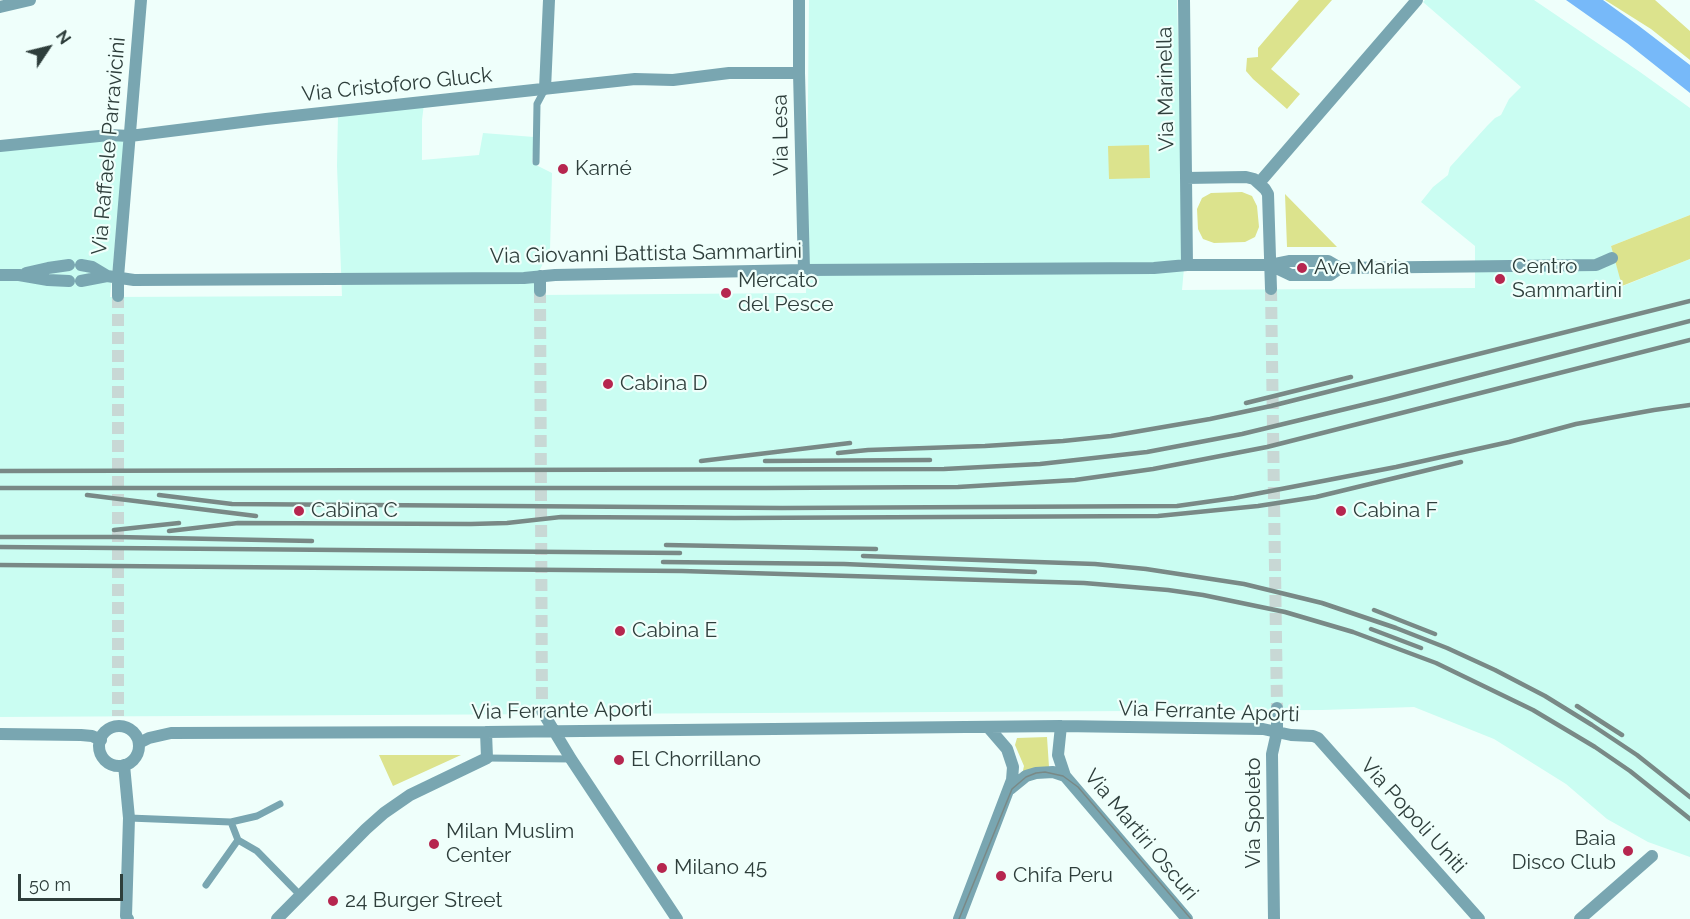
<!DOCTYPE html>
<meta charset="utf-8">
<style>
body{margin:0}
#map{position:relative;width:1690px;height:919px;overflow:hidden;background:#effffb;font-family:Raleway,sans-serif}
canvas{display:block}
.north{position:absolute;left:18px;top:18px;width:60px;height:60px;-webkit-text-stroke:4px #effffb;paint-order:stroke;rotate:55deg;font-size:16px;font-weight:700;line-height:24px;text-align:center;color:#2e3e3b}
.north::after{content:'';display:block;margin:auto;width:21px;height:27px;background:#2e3e3b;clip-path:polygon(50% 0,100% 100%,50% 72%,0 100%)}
.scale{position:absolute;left:18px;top:874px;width:105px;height:27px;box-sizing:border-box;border:3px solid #2e3e3b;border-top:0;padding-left:8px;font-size:18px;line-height:21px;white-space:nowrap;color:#2e3e3b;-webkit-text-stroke:4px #effffb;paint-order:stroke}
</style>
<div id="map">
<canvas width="1690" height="919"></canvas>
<div class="north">N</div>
<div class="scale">50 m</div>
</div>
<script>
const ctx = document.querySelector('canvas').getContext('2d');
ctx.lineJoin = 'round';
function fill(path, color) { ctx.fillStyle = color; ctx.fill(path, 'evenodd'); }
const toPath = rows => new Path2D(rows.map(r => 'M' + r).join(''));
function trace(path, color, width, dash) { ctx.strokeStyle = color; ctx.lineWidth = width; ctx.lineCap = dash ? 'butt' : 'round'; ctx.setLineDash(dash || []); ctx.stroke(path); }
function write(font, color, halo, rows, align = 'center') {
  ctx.font = font + ' Raleway,sans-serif'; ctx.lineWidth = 4.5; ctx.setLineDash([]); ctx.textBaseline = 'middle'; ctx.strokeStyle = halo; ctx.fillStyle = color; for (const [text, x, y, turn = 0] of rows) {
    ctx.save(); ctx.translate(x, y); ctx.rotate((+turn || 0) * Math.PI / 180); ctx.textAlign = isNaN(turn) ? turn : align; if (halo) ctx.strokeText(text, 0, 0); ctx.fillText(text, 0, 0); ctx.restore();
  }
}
const built = toPath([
 [809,0,1177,0,1184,268,1182,290,1475,288,1475,246,1421,202,1433,187,1448,175,1450,167,1487,126,1495,118,1501,115,1509,99,1521,87,1423,2,1425,0,1534,0,1640,72,1690,108,1690,215,1611,246,1623,286,1690,259,1690,857,1648,842,1607,819,1566,784,1494,739,1414,707,1322,710,0,717,0,149,125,137,110,297,342,296,337,166,338,114,424,104,422,120,422,160,479,155,483,133,534,137,532,163,552,173,550,251,538,273,538,295,806,293]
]);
const green = toPath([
 [1299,0,1332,0,1271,69,1300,94,1287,109,1253,79,1246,71,1247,58,1258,57,1258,48],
 [1605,0,1655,0,1690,31,1690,60,1651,29],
 [1149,145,1150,178,1109,179,1108,146],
 [1242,192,1252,196,1257,206,1259,227,1255,237,1245,242,1214,243,1203,239,1198,229,1197,209,1202,198,1211,193],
 [1285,194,1337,247,1287,247],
 [1690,215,1690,259,1622,286,1611,246],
 [1047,737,1049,767,1037,767,1022,775,1024,766,1015,745,1017,738],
 [379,755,461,755,393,786]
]);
const water = toPath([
 [1566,0,1603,0,1639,26,1690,65,1690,93,1627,43]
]);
const minorTunnel = toPath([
 [1271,289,1277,708],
 [540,291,542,711],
 [118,296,118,716]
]);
const service = toPath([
 [536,162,537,104,545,89],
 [487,758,571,759],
 [129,818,231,822,238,840,206,885],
 [231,822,257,816,280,804],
 [238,840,257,851,300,895]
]);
const minor = toPath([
 [799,0,799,73,804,270],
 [1184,0,1187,265],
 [0,7,30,0],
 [545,89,549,0],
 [0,146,109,135,130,136,266,119,635,79,673,80,729,73,799,73],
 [1186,178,1246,177,1254,179,1265,189,1268,194,1271,289],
 [1259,183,1417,0],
 [81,265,92,267,107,276],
 [1270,265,1291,275,1330,275,1340,268],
 [26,273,48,268,69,265],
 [0,275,19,275,48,280,69,281],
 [81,281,107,276,134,280,524,278,555,275,804,270,1154,268,1187,265,1270,265,1290,261,1328,261,1340,268,1596,265,1612,258],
 [540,291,540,276],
 [118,296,118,277,141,0],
 [542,711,571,759,677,919],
 [1061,726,1058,755,1065,776,1187,919],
 '99 746a20 20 0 1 1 40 0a20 20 0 1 1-40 0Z',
 [0,734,81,735,92,736,101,740],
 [139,743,149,738,171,733,486,732,1061,726,1263,729,1291,735,1313,736,1318,738,1479,919],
 [124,765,129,818,126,916,128,919],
 [1010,789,1026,776,1036,773,1053,772,1065,776],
 [277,919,366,829,384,813,410,795,487,758,486,732],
 [959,919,1012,780,1013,767,1007,749,988,727],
 [1274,919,1272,754,1277,732,1277,708],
 [1580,919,1652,856]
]);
const tram = toPath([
 [959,919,1012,789,1026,777,1036,773,1045,772,1063,776,1078,787,1191,919]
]);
const rail = toPath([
 [1246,403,1351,377],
 [838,453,868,450,985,446,1063,441,1111,436,1210,419,1271,406,1690,301],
 [701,461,850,443],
 [765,461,930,460],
 [0,471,944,469,1040,464,1147,452,1242,434,1387,399,1690,321],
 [0,488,766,488,958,487,1075,480,1153,469,1267,447,1690,340],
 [87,495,256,516],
 [159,495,232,504,782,508,1177,506,1234,498,1396,467,1509,442,1576,424,1654,410,1690,405],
 [114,530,179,523],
 [169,531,238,523,471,524,507,523,561,517,735,518,1158,516,1258,506,1316,497,1461,462],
 [0,537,117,537,312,541],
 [666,545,876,549],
 [0,547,680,553],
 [863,556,1095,564,1146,569,1244,584,1322,603,1396,628,1447,648,1495,670,1545,696,1592,725,1637,755,1690,797],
 [663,562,844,564,1035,572],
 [0,565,682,571,1084,583,1168,590,1203,595,1285,612,1353,632,1436,663,1533,710,1595,747,1630,771,1690,819],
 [1374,610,1435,634],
 [1371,629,1421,648],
 [1577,706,1622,735]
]);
const markers = [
 [563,169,6,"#b6264f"],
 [1302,268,6,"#b6264f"],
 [1500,279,6,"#b6264f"],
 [726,293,6,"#b6264f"],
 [608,384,6,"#b6264f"],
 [299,511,6,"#b6264f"],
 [1341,511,6,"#b6264f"],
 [620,631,6,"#b6264f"],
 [619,760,6,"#b6264f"],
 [434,844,6,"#b6264f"],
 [1628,851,6,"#b6264f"],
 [662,868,6,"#b6264f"],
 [1001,876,6,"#b6264f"],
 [333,901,6,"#b6264f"]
];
const streetNames = [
 ["Via Cristoforo Gluck",397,85,-6],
 ["Via Marinella",1166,89,-91],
 ["Via Lesa",781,135,-91],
 ["Via Raffaele Parravicini",109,146,-85],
 ["Via Giovanni Battista Sammartini",646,254,-1],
 ["Via Ferrante Aporti",562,711,-1],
 ["Via Ferrante Aporti",1209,712,2],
 ["Via Spoleto",1254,813,-90],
 ["Via Popoli Uniti",1413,816,48],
 ["Via Martiri Oscuri",1141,835,50]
];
const poiNames = [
 ["Karné",575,169],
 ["Centro",1512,267],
 ["Sammartini",1512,291],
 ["Ave Maria",1314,268],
 ["Mercato",738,281],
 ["del Pesce",738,305],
 ["Cabina D",620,384],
 ["Cabina C",311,511],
 ["Cabina F",1353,511],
 ["Cabina E",632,631],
 ["El Chorrillano",631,760],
 ["Milan Muslim",446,832],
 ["Center",446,856],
 ["Baia",1616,839,"right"],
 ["Disco Club",1616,863,"right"],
 ["Milano 45",674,868],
 ["Chifa Peru",1013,876],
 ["24 Burger Street",345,901]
];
fill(built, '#cafdf2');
fill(green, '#dce38d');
fill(water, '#77b9f9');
trace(minorTunnel, '#c8d8d5', 12, [12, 6]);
trace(service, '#79a6b1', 7);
trace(minor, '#79a6b1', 12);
trace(tram, '#798986', 1.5);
trace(rail, '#798986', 4.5);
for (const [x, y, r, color] of markers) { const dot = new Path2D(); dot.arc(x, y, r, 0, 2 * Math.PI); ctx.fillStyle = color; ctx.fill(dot); trace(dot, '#effffb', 2); }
write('21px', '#2e3e3b', '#effffb', streetNames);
write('21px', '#2e3e3b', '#effffb', poiNames, 'left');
</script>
